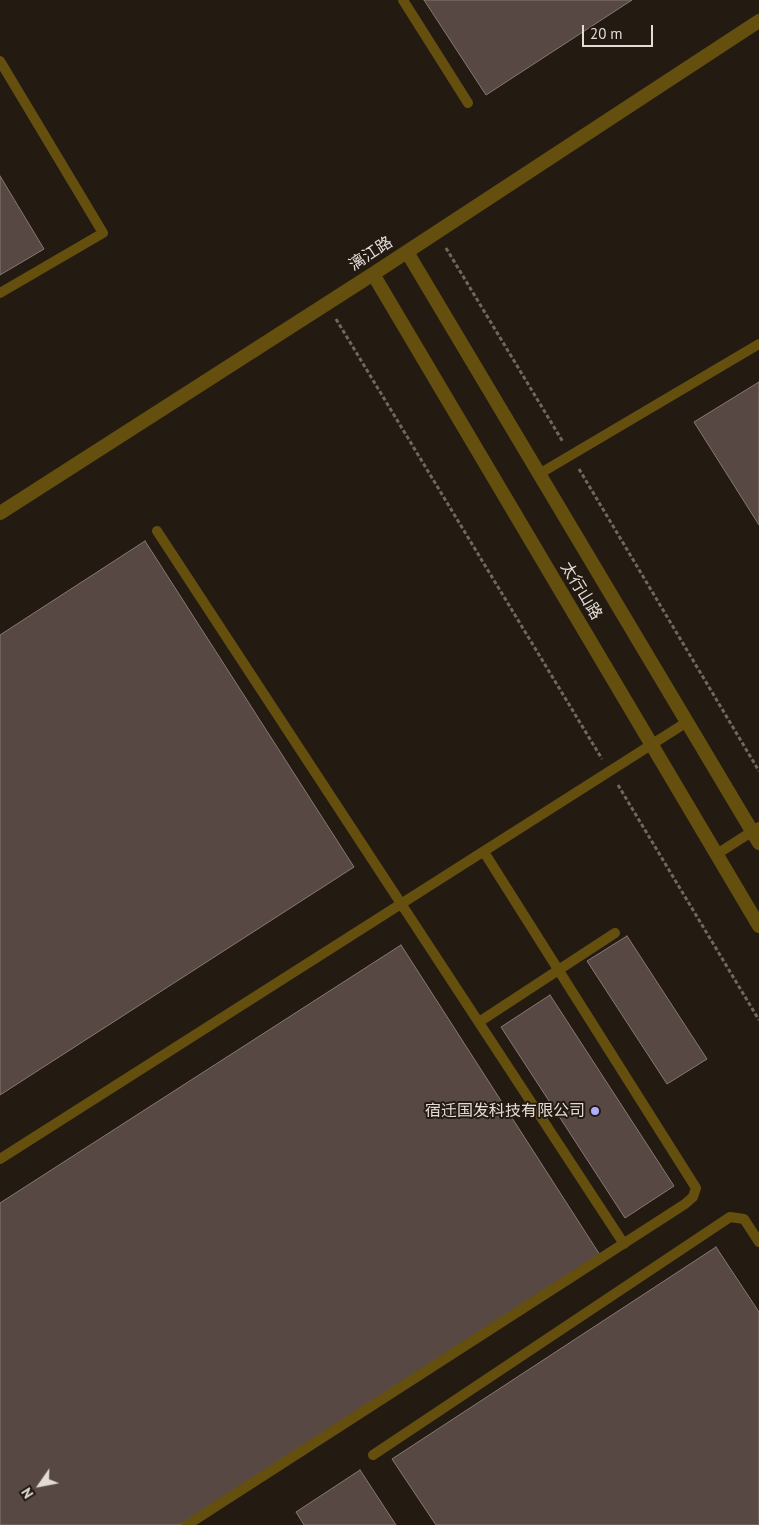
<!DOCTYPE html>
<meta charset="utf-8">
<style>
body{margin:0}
#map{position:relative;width:759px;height:1525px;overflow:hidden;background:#231a12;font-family:"PT Sans",sans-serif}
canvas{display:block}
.north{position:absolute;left:15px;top:1460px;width:50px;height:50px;-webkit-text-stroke:4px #231a12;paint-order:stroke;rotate:237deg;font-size:14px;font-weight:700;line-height:20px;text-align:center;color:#e3dcd6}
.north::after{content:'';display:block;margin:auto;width:18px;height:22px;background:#e3dcd6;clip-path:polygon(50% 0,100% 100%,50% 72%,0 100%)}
.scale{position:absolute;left:582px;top:25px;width:71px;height:22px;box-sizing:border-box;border:2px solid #e3dcd6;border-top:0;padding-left:6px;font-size:15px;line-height:18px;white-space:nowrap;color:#e3dcd6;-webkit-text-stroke:4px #231a12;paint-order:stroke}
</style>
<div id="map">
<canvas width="759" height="1525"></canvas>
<div class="north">N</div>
<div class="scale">20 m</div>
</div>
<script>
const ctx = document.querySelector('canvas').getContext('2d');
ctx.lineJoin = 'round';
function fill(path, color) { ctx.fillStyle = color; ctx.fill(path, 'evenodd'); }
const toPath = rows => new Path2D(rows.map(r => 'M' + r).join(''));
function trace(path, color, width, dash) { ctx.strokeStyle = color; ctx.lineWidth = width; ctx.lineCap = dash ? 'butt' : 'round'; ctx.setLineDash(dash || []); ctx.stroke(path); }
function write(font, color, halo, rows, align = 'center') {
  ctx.font = font + ' "PT Sans","Noto Sans SC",sans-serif'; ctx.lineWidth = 4; ctx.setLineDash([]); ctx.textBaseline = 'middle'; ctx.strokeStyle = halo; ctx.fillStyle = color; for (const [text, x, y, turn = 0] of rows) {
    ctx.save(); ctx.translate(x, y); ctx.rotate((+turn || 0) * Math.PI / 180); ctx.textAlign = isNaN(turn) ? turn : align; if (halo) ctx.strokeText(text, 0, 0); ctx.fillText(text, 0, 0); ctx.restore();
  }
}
const building = toPath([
 [424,0,632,0,486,95,424,0],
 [0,176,44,249,0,275,0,176],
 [759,382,759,525,694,422,759,382],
 [145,541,354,867,0,1095,0,635,145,541],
 [627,936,707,1059,667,1084,587,961,627,936],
 [401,945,600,1255,180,1525,0,1525,0,1203,401,945],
 [550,995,674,1186,625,1218,501,1027,550,995],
 [716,1247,759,1312,759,1525,436,1525,392,1459,716,1247],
 [360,1470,396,1525,304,1525,296,1512,360,1470]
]);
const path = toPath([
 [446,248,563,442],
 [336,319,602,759],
 [579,469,759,771],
 [618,785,759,1020]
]);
const service = toPath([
 [403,0,468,103],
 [0,61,103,233,0,293],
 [539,474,759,344],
 [157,531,624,1244],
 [717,854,759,827],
 [479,1022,615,933],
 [0,1159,687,722],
 [373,1455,730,1217,744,1219,759,1242],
 [187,1525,685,1204,693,1197,696,1188,484,852]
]);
const tertiary = toPath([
 [407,252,759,843],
 [373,274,759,926],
 [0,513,373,274,759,21]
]);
const markers = [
 [595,1111,5,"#aeaefb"]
];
const streetNames = [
 ["漓江路",371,254,-33],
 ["太行山路",581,591,59]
];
const poiNames = [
 ["宿迁国发科技有限公司",585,1111]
];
fill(building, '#574844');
trace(building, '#887874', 1);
trace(path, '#706860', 3, [4, 2.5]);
trace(service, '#654f0e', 10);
trace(tertiary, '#654f0e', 14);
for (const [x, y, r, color] of markers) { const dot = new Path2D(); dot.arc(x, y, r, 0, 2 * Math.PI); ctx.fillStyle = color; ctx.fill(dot); trace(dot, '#231a12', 2); }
write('16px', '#e3dcd6', '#231a12', streetNames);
write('16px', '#e3dcd6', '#231a12', poiNames, 'right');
</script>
